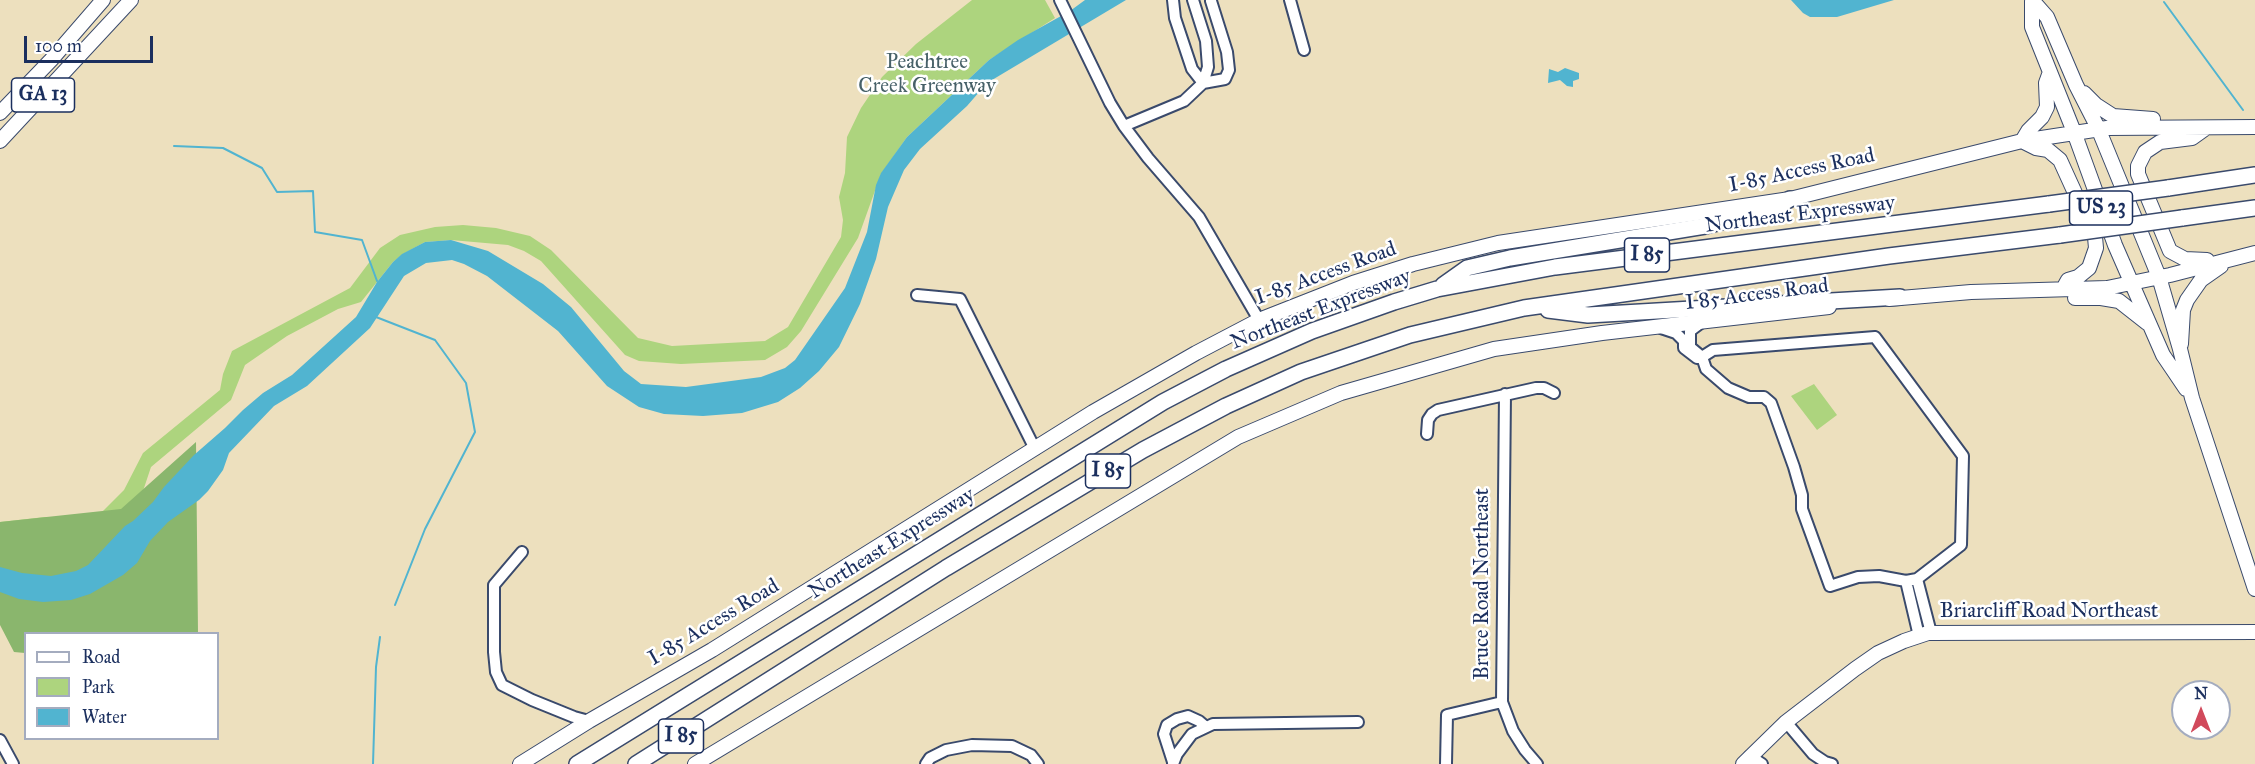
<!DOCTYPE html>
<style>
body{margin:0}
#map{position:relative;width:2255px;height:764px;overflow:hidden;background:#ede0be;font-family:"IM FELL Great Primer",serif}
canvas{display:block}
.legend{position:absolute;left:24px;top:632px;width:195px;height:108px;box-sizing:border-box;background:#fff;border:2px solid #a4acbf;margin:0;padding:8px 10px;list-style:none;font-size:18px;color:#1b2f5e}
.legend li{display:flex;align-items:center;gap:12px;height:30px}
.legend b{width:30px;border:2px solid #a4acbf}
.north{position:absolute;left:2171px;top:680px;width:60px;height:60px;box-sizing:border-box;background:#fff;border:2px solid #a4acbf;border-radius:50%;rotate:0deg;font-size:16px;font-weight:700;line-height:24px;text-align:center;color:#1b2f5e}
.north::after{content:'';display:block;margin:auto;width:21px;height:27px;background:#d1495b;clip-path:polygon(50% 0,100% 100%,50% 72%,0 100%)}
.scale{position:absolute;left:24px;top:36px;width:129px;height:27px;box-sizing:border-box;border:3px solid #1b2f5e;border-top:0;padding-left:8px;font-size:18px;line-height:21px;white-space:nowrap;color:#1b2f5e;-webkit-text-stroke:4px #fff;paint-order:stroke}
</style>
<div id="map">
<canvas width="2255" height="764"></canvas>
<ul class="legend">
<li><b style="height:8px;background:#fff"></b>Road</li>
<li><b style="height:16px;background:#add47e"></b>Park</li>
<li><b style="height:16px;background:#51b4d0"></b>Water</li>
</ul>
<div class="north">N</div>
<div class="scale">100 m</div>
</div>
<script>
const ctx = document.querySelector('canvas').getContext('2d');
ctx.lineJoin = 'round';
function fill(path, color) { ctx.fillStyle = color; ctx.fill(path, 'evenodd'); }
const toPath = rows => new Path2D(rows.map(r => 'M' + r).join(''));
function trace(path, color, width, dash) { ctx.strokeStyle = color; ctx.lineWidth = width; ctx.lineCap = dash ? 'butt' : 'round'; ctx.setLineDash(dash || []); ctx.stroke(path); }
function write(font, color, halo, rows, align = 'center') {
  ctx.font = font + ' "IM FELL Great Primer",serif'; ctx.lineWidth = 5; ctx.setLineDash([]); ctx.textBaseline = 'middle'; ctx.strokeStyle = halo; ctx.fillStyle = color; for (const [text, x, y, turn = 0] of rows) {
    ctx.save(); ctx.translate(x, y); ctx.rotate((+turn || 0) * Math.PI / 180); ctx.textAlign = isNaN(turn) ? turn : align; if (halo) ctx.strokeText(text, 0, 0); ctx.fillText(text, 0, 0); ctx.restore();
  }
}
const green = toPath([
 [972,0,1045,0,1055,18,989,60,907,137,881,174,858,238,801,331,787,347,765,360,681,364,639,361,625,355,541,261,524,251,508,245,451,240,425,242,403,254,393,262,361,302,338,309,287,336,245,365,231,400,151,467,141,497,122,520,93,536,70,536,42,532,0,537,0,522,45,517,93,521,124,490,143,453,220,390,223,374,232,351,350,288,380,248,400,235,435,227,463,225,496,228,530,236,551,250,638,338,672,346,765,341,788,327,841,237,843,220,839,197,845,173,847,137,861,108,882,77,916,44],
 [1814,384,1837,415,1817,430,1791,396]
]);
const forest = toPath([
 [196,442,198,633,26,634,25,653,14,652,0,625,0,522,121,509]
]);
const water = toPath([
 [1085,0,1126,0,987,83,967,106,920,149,904,170,888,207,876,259,860,304,839,347,819,371,800,388,778,402,742,413,703,416,664,414,639,407,607,386,558,331,487,276,464,264,452,260,426,263,404,276,370,328,307,386,274,406,229,453,223,470,208,491,199,500,168,522,150,541,137,563,123,575,90,594,71,600,43,602,19,599,0,592,0,567,22,573,51,576,76,571,88,565,125,526,133,521,153,502,164,487,194,455,225,428,243,410,263,393,292,375,356,317,377,282,393,262,402,254,425,242,451,240,488,251,543,284,571,307,624,371,641,384,686,387,761,377,785,368,795,360,845,288,867,232,876,185,881,173,907,137,989,60,1018,40,1070,11],
 [1791,0,1894,0,1837,17,1810,17,1803,13],
 [1565,68,1579,73,1579,79,1573,81,1573,87,1567,86,1560,80,1548,83,1549,69,1558,72]
]);
const stream = toPath([
 [2164,2,2243,110],
 [174,146,223,148,262,168,277,192,313,191,315,232,362,240,377,281],
 [376,317,435,340,466,383,475,432,425,529,395,605],
 [373,764,376,667,380,637]
]);
const minor = toPath([
 [1060,0,1110,103,1124,126,1148,158,1199,217,1259,320],
 [1173,0,1175,18,1192,69,1203,83,1225,79,1229,70,1227,52,1211,1],
 [1290,0,1304,50],
 [1124,126,1184,101,1203,83,1208,67,1206,41,1193,0],
 [917,295,960,299,1035,449],
 [1661,328,1676,333,1684,341,1684,348,1697,358,1702,357,1690,347,1690,331,1702,322],
 [1875,337,1963,456,1961,545,1917,579,1906,581,1879,576,1858,577,1830,586,1802,509,1802,495,1794,467,1771,403,1764,397,1749,397,1728,388,1706,369,1702,357,1713,350,1875,337],
 [1505,394,1502,702,1513,731,1525,750,1537,764],
 [1427,434,1428,420,1432,414,1438,410,1536,388,1544,388,1554,393],
 [522,552,494,585,494,652,496,672,502,685,532,700,574,717,589,721],
 [1917,579,1931,633],
 [1906,581,1919,636],
 [1786,722,1813,754,1825,762,1832,764],
 [0,740,13,764],
 [1750,756,1762,764],
 [1173,762,1164,734,1167,725,1177,719,1188,716,1199,721,1206,727],
 [926,764,930,758,946,750,972,745,1012,746,1031,755,1038,764],
 [1173,764,1177,754,1192,734,1213,724,1358,722],
 [1446,764,1447,715,1502,702]
]);
const major = toPath([
 [2032,0,2047,17,2076,85,2098,128,2159,277,2180,349,2192,398,2255,589],
 [2032,0,2032,27,2074,132,2115,245,2163,355,2186,389],
 [2084,93,2096,105,2113,116,2153,119],
 [0,113,51,60,103,0],
 [2206,128,2192,138,2160,142,2145,152,2138,166,2138,174,2170,251,2185,259,2207,260],
 [0,141,131,0],
 [2022,141,2036,148,2048,150,2060,160,2095,237,2096,248,2089,268,2078,277,2068,280,2063,289],
 [2022,141,2028,131,2042,117,2047,107,2046,83,2050,72],
 [2075,298,2101,298,2119,301,2147,323],
 [1889,299,1971,292,2107,288,2170,275,2255,253],
 [2181,344,2183,310,2187,300,2201,280,2221,266],
 [520,764,589,721,712,650,1093,412,1196,353,1259,320,1353,283,1413,264,1498,243,1790,199,2022,141,2107,128,2255,127],
 [695,764,1238,437,1341,393,1494,349,1602,333,1829,307],
 [1743,764,1786,722,1855,669,1878,653,1904,641,1928,633,2255,632]
]);
const highway = toPath([
 [2168,188,2255,175],
 [2182,218,2255,208],
 [1443,285,1467,268,1510,258,1705,226,1774,209,1790,199],
 [1548,310,1588,315,1900,297],
 [577,764,1163,402,1226,369,1312,331,1394,302,1437,289,1555,267,2049,204],
 [636,764,946,568,1143,450,1226,406,1301,372,1410,335,1524,308,1889,256,2060,235]
]);
const highwayBridge = toPath([
 [2049,204,2168,188],
 [2060,235,2182,218]
]);
const shields = [
 [43,95,63],
 [2101,208,63],
 [1647,255,45],
 [1108,471,45],
 [681,736,45]
];
const shieldNames = [
 ["GA 13",43,95],
 ["US 23",2101,208],
 ["I 85",1647,255],
 ["I 85",1108,471],
 ["I 85",681,736]
];
const parkNames = [
 ["Peachtree",927,63],
 ["Creek Greenway",927,87]
];
const streetNames = [
 ["I-85 Access Road",1802,171,-12],
 ["Northeast Expressway",1800,215,-7],
 ["I-85 Access Road",1326,274,-20],
 ["I 85 Access Road",1757,295,-7],
 ["Northeast Expressway",1321,310,-21],
 ["Northeast Expressway",892,544,-32],
 ["Bruce Road Northeast",1483,584,-90],
 ["Briarcliff Road Northeast",2049,612],
 ["I-85 Access Road",714,623,-31]
];
fill(green, '#add47e');
fill(forest, '#8ab66d');
fill(water, '#51b4d0');
trace(stream, '#51b4d0', 2);
trace(minor, '#3a4a6c', 14);
trace(major, '#3a4a6c', 16);
trace(highway, '#3a4a6c', 18);
trace(minor, '#fff', 10);
trace(major, '#fff', 14);
trace(highway, '#fff', 15);
trace(highwayBridge, '#3a4a6c', 18, []);
trace(highwayBridge, '#fff', 15);
for (const [x, y, w] of shields) { const box = new Path2D(); box.roundRect(x - w / 2, y - 17, w, 34, 4.5); ctx.fillStyle = '#fff'; ctx.fill(box); trace(box, '#1b2f5e', 1.5); }
write('bold 20px', '#1b2f5e', null, shieldNames);
write('21px', '#476168', '#fff', parkNames);
write('21px', '#1b2f5e', '#fff', streetNames);
</script>
